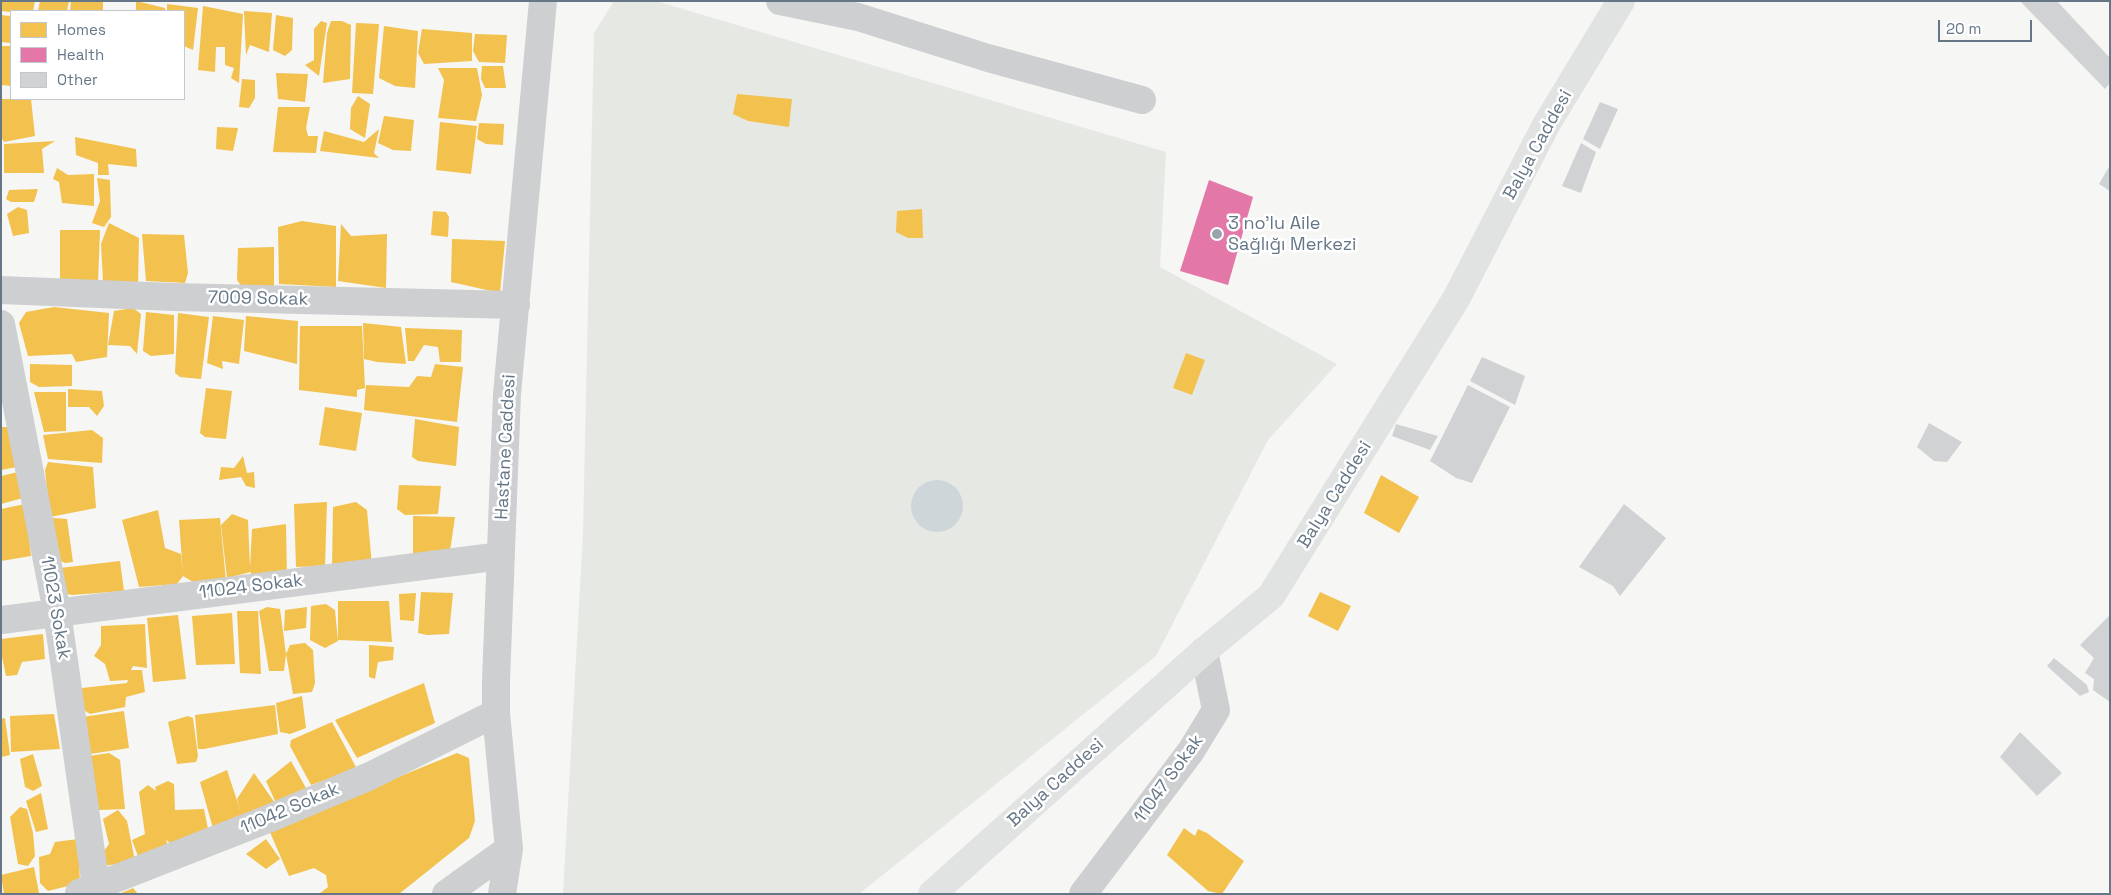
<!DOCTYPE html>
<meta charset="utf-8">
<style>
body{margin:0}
#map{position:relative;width:2111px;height:895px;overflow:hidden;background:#f6f6f5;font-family:"Space Grotesk",sans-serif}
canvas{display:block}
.frame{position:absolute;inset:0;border:2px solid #657686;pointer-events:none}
.legend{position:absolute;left:10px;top:10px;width:175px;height:90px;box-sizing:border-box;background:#fff;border:1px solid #c1c8cf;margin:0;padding:6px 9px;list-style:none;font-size:15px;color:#657686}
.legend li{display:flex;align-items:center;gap:10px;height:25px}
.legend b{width:25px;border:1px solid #c1c8cf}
.scale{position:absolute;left:1938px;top:20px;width:94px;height:22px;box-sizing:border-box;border:2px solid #657686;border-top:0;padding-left:6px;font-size:15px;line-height:18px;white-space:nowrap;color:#657686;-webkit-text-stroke:4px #fff;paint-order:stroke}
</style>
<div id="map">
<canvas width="2111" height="895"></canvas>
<div class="frame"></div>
<ul class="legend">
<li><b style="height:14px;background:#f2c14e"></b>Homes</li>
<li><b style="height:14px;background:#e377a8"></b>Health</li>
<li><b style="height:14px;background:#d1d2d3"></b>Other</li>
</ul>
<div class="scale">20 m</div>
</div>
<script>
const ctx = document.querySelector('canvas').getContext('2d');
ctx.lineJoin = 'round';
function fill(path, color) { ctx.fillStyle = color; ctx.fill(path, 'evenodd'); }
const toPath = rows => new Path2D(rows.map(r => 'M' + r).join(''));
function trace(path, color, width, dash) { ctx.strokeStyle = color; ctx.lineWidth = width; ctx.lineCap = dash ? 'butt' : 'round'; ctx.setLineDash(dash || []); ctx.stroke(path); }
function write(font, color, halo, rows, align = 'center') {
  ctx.font = font + ' "Space Grotesk",sans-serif'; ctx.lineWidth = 5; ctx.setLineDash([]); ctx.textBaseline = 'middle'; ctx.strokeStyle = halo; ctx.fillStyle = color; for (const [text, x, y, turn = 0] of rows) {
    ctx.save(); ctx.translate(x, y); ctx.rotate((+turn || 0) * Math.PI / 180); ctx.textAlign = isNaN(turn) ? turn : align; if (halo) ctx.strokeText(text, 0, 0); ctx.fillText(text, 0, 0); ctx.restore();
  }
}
const green = toPath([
 [614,1,656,1,1166,152,1160,267,1337,364,1268,440,1156,656,859,894,563,894,583,532,594,33]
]);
const water = toPath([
 '911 506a26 26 0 1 1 52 0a26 26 0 1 1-52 0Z'
]);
const homes = toPath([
 [1,1,35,1,33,11,11,12,1,11],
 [40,1,69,1,67,11,38,11],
 [71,1,103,1,103,11,70,11],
 [136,1,165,8,165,11,136,11],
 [167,4,198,8,193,50,184,46,184,11,167,11],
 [203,6,243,14,239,83,231,78,234,68,225,65,225,47,216,47,215,72,198,70],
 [244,11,272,13,269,52,250,45,246,55],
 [1,15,10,16,11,43,1,42],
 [276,15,293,18,292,50,285,56,273,50],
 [321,21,327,23,319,76,305,65,314,60,314,29],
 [331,21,342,21,351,25,350,79,323,83,327,33],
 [356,23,379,24,373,94,352,93],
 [384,26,418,31,415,88,395,86,379,78],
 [422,29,472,33,472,61,424,64,418,53],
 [475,34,507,35,505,63,479,62,473,51],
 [1,46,11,46,11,86,1,85],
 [482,66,503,66,506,88,485,88,481,79],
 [438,68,477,68,482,95,476,121,438,118,444,80],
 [276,73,308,74,305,102,278,99],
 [242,79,255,80,255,98,249,108,239,107],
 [737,94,792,99,789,127,748,121,733,114],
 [358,96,370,104,365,138,350,129,351,108],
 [1,99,31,99,35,136,4,142,1,137],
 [278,107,310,107,306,128,308,136,318,136,316,153,273,152],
 [384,116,414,120,411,151,393,150,378,143],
 [440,122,477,126,471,174,436,170],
 [479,123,504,124,503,145,486,144,477,139],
 [217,127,238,128,233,151,216,149],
 [379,129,374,153,379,158,320,151,324,131,364,142],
 [75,137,136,149,137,167,108,164,109,175,98,175,98,163,76,155],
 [55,141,42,149,44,173,4,173,4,144],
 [57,168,68,175,94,174,94,206,62,203,59,182,53,179],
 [97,178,110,180,111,217,104,227,92,223,100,201],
 [38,189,34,202,11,202,6,199,9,190],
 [18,207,27,210,29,233,13,236,7,214],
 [922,209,923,238,908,238,896,232,897,211],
 [433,211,446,212,449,217,448,237,431,235],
 [302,221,336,226,336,287,279,284,278,227],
 [109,223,139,238,138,284,103,281,101,244],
 [341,224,351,236,387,234,386,288,338,281],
 [60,230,100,230,98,283,60,281],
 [142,234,184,235,188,273,185,283,146,281],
 [452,239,505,241,500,293,451,282],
 [274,247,274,287,242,287,237,280,238,248],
 [54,307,109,313,107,357,76,362,72,354,28,356,19,323,26,312],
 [133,308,141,314,137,354,130,346,108,345,114,311],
 [146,312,174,315,174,354,151,356,143,351],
 [178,313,209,317,201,379,180,377,175,373],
 [213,316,244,320,239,364,222,361,223,369,207,363],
 [246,316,298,321,297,364,244,351],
 [363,323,401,327,406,364,377,362,364,359],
 [300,326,362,326,365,388,357,390,357,397,299,390],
 [405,328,462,330,461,362,440,362,438,347,424,345,414,361,408,361],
 [1186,353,1205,360,1192,395,1173,388],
 [30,364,72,365,72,386,39,387,30,382],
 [435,364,463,367,457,422,364,410,366,385,409,387,417,376,431,377],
 [206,388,232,391,226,439,205,437,200,433],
 [68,389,102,391,104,406,97,416,89,407,68,407],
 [34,392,66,392,66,431,44,432],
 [325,407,362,413,356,451,319,445],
 [415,419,459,427,456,466,418,461,412,457],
 [1,427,13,427,17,467,1,470],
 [92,430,103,438,102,463,48,459,43,435],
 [243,456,247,473,254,472,255,488,246,486,241,477,219,480,221,467,234,468],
 [48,462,93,467,96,508,50,517,45,470],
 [18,472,23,498,1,504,1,476],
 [1381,475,1419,497,1399,533,1364,513],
 [399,485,441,486,438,514,405,515,397,509],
 [327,502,325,566,296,567,294,504],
 [356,502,367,510,372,566,332,569,333,507],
 [25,504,31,556,1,561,1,509],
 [158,510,165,548,181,554,183,575,179,520,220,518,226,581,193,582,183,576,177,584,139,587,122,520],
 [232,514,248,520,250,568,252,529,286,524,287,581,250,583,251,572,227,578,221,525],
 [413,516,455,517,450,551,413,555],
 [53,518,67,519,73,562,65,563,56,559],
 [120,561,124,591,72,595,62,593,60,568],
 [421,592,453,593,449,634,427,635,418,633],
 [1320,592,1351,606,1338,631,1308,616],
 [416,593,414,621,400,620,399,594],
 [338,601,389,601,392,642,338,640],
 [326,604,335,610,338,641,325,648,310,640,311,606],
 [267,607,280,609,286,654,284,671,269,671,259,611],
 [307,607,306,628,284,631,285,610],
 [237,611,258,611,261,674,240,673],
 [232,613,235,664,196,665,192,616],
 [178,615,186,679,153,682,147,618],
 [145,624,147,668,133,666,131,670,142,670,145,692,126,697,125,707,90,714,82,709,82,688,127,683,128,680,110,681,105,664,94,656,101,645,101,626],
 [43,634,45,659,22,662,17,675,6,676,1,652,1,639],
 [305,643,313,650,315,683,312,692,293,694,286,654,290,645],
 [369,645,394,647,393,660,378,662,375,679,369,677],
 [424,683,435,723,357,758,335,720],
 [302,696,306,728,290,734,280,732,276,703],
 [275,705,278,734,204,749,198,749,195,715],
 [124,711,129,748,90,754,82,717],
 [54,714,60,749,11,752,10,716],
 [188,716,193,718,198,756,196,762,177,764,168,722],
 [5,718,10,755,1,757,1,719],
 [332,722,357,769,311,785,290,746,291,740],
 [109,753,120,760,125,809,99,810,89,756],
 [457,753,469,758,475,821,469,838,399,894,319,894,328,887,326,875,314,868,289,876,269,830],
 [33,754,42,786,33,791,25,787,20,759],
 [291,761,306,788,276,803,266,781],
 [227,770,241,813,237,799,254,773,275,803,214,832,200,782],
 [168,781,174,784,175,810,204,809,208,829,173,847,166,839,167,843,162,855,139,859,132,840,145,834,139,792,148,785,156,791,155,787],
 [41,793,48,829,36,832,26,801],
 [20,807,27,809,33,833,35,856,28,866,18,864,10,817],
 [118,810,127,821,135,861,104,866,101,855,109,844,103,819],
 [1184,828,1195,836,1198,829,1207,833,1244,861,1222,894,1208,891,1167,855],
 [78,839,80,883,48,891,40,883,39,857,50,854,55,842],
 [266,839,280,859,266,869,246,854],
 [34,867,39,893,4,894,1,875],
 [133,888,138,894,119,894]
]);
const health = toPath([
 [1209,180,1253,197,1228,285,1180,271]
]);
const building = toPath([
 [2020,1,2057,1,2110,58,2110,83,2105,89],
 [1600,102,1618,109,1600,149,1583,139],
 [1581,143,1596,152,1581,193,1562,186],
 [2110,165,2110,191,2099,184],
 [1482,357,1525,376,1515,405,1470,381],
 [1468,385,1510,407,1472,483,1456,478,1430,461],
 [1929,423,1962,442,1947,462,1934,461,1917,447],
 [1396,424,1438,436,1430,450,1392,436],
 [1624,504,1666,538,1620,596,1613,586,1579,567],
 [2110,615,2110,702,2093,690,2094,679,2085,673,2094,658,2080,645],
 [2054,658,2087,685,2089,692,2080,696,2047,666],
 [2020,732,2062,773,2037,796,2000,757]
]);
const minor = toPath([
 [780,1,858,17,988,58,1142,100],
 [1,290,174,297,516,305],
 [1,324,57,612,97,894],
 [1,620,501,556],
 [79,893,268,819,370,776,496,713],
 [446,894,509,849],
 [502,894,509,849,496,713,496,681,507,394,543,1],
 [1083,894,1191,751,1216,710,1204,651]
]);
const major = toPath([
 [932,894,1204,651,1271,596,1456,299,1546,125,1621,1]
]);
const markers = [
 [1217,234,6,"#98a3ad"]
];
const streetNames = [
 ["Balya Caddesi",1538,145,-61],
 ["7009 Sokak",258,299,1],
 ["Hastane Caddesi",506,447,-87],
 ["Balya Caddesi",1335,495,-58],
 ["11024 Sokak",251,587,-7],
 ["11023 Sokak",55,608,80],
 ["11047 Sokak",1169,779,-54],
 ["Balya Caddesi",1056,783,-42],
 ["11042 Sokak",290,809,-23]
];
const poiNames = [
 ["3 no'lu Aile",1228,224],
 ["Sağlığı Merkezi",1228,245]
];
fill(green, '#e6e9e3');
fill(water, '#cfd6da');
fill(homes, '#f2c14e');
fill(health, '#e377a8');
fill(building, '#d1d2d3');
trace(minor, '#cdcfd0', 28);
trace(major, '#e1e2e2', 28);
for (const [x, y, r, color] of markers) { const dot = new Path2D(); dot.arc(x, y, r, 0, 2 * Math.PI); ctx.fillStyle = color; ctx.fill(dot); trace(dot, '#fff', 2); }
write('18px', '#657686', '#fff', streetNames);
write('18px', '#657686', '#fff', poiNames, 'left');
</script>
